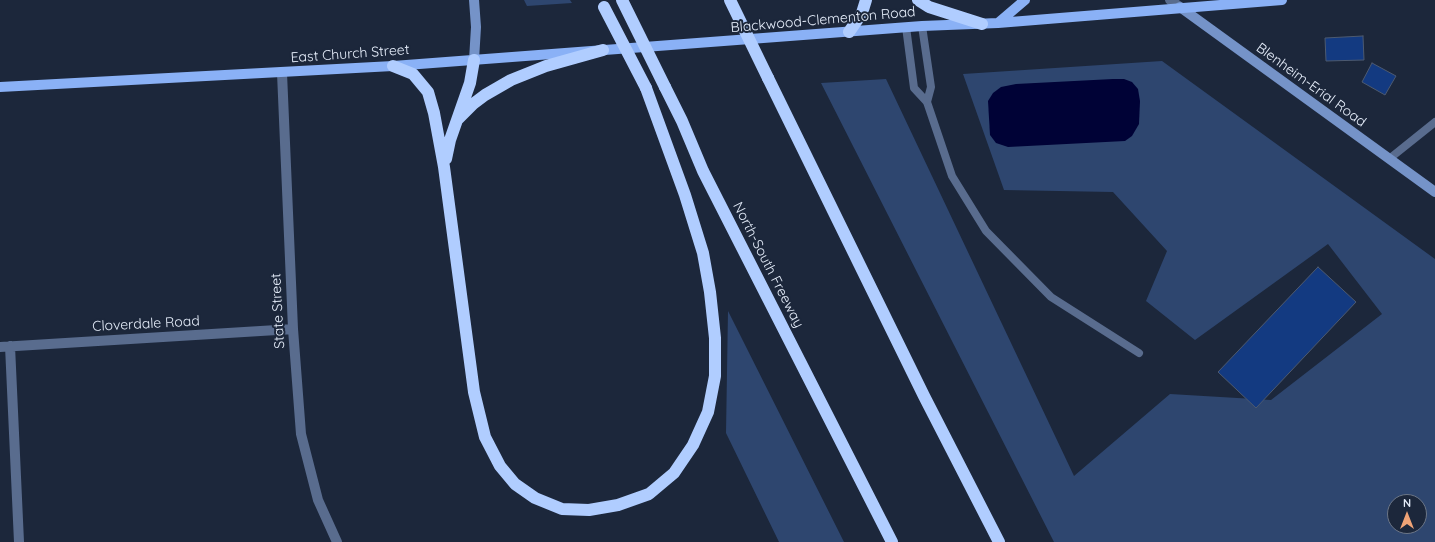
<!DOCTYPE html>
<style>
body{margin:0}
#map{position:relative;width:1435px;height:542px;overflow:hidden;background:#1c273b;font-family:Quicksand,sans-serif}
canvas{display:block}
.north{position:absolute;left:1387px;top:494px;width:40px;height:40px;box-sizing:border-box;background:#1c273b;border:1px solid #6c7687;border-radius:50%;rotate:0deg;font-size:11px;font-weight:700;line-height:16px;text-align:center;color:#e5edfa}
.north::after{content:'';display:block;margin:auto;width:14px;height:18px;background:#efa376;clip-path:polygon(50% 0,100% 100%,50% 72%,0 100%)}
</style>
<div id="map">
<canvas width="1435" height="542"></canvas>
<div class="north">N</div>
</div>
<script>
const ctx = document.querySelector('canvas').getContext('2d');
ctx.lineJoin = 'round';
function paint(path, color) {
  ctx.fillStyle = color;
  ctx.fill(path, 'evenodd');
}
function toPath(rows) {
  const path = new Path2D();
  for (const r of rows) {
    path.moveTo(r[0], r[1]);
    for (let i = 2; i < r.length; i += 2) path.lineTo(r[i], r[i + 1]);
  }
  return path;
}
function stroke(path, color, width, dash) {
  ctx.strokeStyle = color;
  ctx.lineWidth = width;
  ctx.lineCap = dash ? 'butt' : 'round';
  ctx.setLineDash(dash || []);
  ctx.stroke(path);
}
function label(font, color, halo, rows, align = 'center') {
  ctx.font = font + ' Quicksand,sans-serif';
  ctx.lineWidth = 4;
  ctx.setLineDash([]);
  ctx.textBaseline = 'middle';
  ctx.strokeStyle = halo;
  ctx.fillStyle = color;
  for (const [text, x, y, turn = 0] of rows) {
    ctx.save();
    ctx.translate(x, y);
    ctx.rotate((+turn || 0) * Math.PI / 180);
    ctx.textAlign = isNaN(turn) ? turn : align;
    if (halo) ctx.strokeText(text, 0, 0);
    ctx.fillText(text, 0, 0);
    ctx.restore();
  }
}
const green = toPath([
 [524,0,570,0,572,3,527,6],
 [1162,61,1435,259,1435,542,1054,542,821,83,886,79,1074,476,1170,394,1271,400,1382,314,1328,244,1195,340,1146,301,1167,251,1113,192,1004,190,963,74],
 [1395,502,1419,502,1419,526,1395,526],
 [728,311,844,542,779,542,726,433]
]);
const water = toPath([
 [1113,79,1124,79,1132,82,1138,89,1140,101,1139,124,1132,136,1125,141,1008,147,996,143,990,135,988,101,993,93,1001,87,1016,84]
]);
const building = toPath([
 [1363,36,1364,60,1326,61,1325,38,1363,36],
 [1372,63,1396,76,1385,95,1362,82,1372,63],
 [1318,267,1356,302,1256,408,1218,372,1318,267]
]);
const lane = toPath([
 [922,26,931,87,927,102],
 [906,27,914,88,927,102,952,176,986,231,1051,297,1139,353],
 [1389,159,1435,122]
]);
const street = toPath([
 [1170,0,1180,7],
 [282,73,293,329,301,434,318,500,337,542],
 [10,346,19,542],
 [0,347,293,329]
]);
const secondary = toPath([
 [474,0,476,27,474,60],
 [1180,7,1435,192]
]);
const primary = toPath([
 [998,23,1025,0],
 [0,87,393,66,922,26,998,23,1282,0]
]);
const highway = toPath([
 [918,0,929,7,982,24],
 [849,32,862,13,866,0],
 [393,66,413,74,428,92,434,113,444,167,474,392,485,437,500,466,515,484,535,498,562,509,589,510,618,505,649,494,674,473,693,445,708,412,715,376,715,338,710,292,703,253,685,195,646,88],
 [768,78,924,396,999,542],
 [665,87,682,121,703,171,892,542],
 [458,119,473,104,485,95,511,80,546,66,603,50],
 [446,159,450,140,470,83,474,60]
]);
const highwayBridge = toPath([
 [622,0,665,87],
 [730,0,768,78],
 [604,7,646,88]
]);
const streetNames = [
 ["Blackwood-Clementon Road",823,20,-5],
 ["East Church Street",350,54,-4],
 ["Blenheim-Erial Road",1311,85,36],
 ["North-South Freeway",768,265,63],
 ["State Street",278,311,-93],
 ["Cloverdale Road",146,324,-3]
];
paint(green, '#2e466f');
paint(water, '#000236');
paint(building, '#133a81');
stroke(building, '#4d5a70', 1);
stroke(lane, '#596c8e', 8);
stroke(street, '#596c8e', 10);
stroke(secondary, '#7593c8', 10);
stroke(primary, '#8ab1f6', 10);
stroke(highway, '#b0cdff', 12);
stroke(highwayBridge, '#b0cdff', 12);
label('14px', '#e5edfa', '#1c273b', streetNames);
</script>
